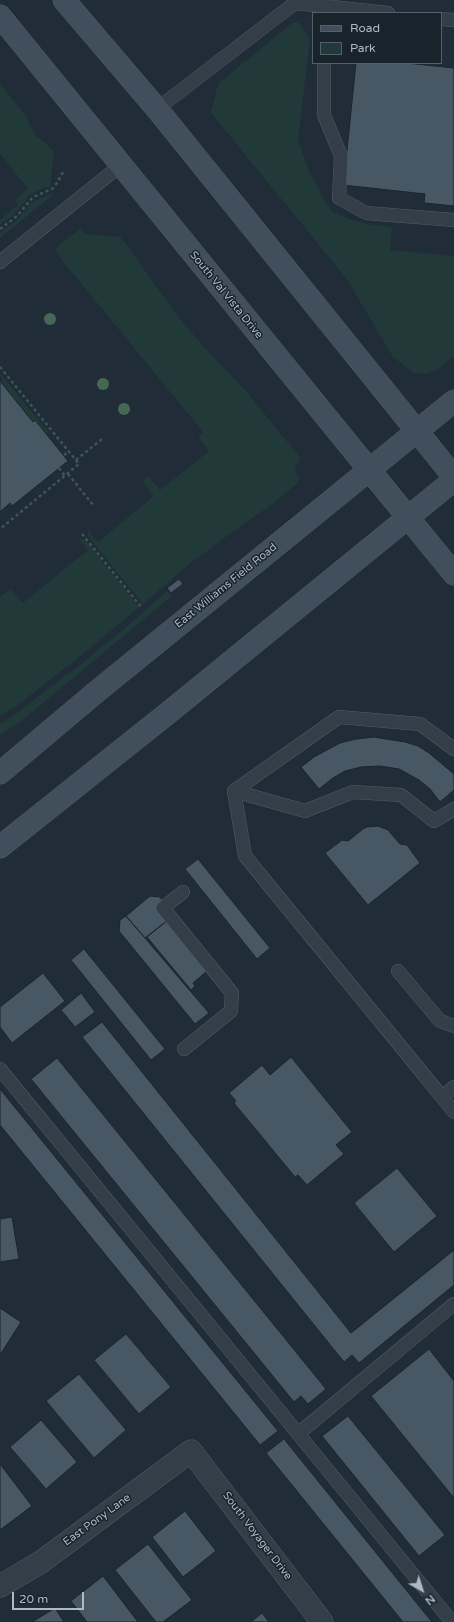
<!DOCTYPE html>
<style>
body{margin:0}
#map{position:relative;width:454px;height:1622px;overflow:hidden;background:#202d38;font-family:"Varela Round",sans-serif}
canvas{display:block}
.legend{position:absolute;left:312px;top:12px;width:130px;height:52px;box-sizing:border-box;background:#19232c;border:1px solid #545f69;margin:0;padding:5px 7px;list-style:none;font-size:12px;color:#adb9c5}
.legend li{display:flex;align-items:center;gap:8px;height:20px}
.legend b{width:20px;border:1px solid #545f69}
.north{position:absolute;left:402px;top:1570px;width:40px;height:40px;-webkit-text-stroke:3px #19232c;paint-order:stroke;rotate:141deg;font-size:11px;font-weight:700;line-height:16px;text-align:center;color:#adb9c5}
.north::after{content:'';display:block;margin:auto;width:14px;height:18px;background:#adb9c5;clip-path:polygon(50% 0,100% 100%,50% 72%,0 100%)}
.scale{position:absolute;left:12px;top:1592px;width:72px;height:18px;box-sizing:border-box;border:2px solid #adb9c5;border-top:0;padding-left:5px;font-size:12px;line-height:14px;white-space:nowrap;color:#adb9c5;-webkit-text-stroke:3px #19232c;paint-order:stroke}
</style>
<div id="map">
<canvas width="454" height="1622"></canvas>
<ul class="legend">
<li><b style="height:5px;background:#414e5b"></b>Road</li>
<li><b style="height:11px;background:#213939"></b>Park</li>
</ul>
<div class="north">N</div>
<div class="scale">20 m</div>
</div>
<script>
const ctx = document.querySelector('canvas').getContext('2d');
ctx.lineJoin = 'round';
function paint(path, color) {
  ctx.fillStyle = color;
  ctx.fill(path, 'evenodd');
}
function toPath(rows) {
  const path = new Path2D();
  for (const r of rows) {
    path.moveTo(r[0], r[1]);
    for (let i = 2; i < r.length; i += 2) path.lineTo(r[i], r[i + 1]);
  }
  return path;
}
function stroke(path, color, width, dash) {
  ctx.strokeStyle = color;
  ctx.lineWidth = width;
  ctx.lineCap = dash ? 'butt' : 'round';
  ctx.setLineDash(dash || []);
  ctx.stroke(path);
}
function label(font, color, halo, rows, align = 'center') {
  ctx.font = font + ' "Varela Round",sans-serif';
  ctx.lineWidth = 3;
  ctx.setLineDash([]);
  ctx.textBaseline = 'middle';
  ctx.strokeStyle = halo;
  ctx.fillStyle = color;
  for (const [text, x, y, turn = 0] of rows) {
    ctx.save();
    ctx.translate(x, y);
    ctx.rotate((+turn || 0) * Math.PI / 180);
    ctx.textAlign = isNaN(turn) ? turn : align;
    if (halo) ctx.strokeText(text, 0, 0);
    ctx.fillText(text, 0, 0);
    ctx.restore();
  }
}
const green = toPath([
 [298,22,310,40,298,140,311,176,331,211,349,219,371,225,392,227,390,250,454,256,454,356,438,369,427,374,414,373,393,357,346,278,211,113,218,84,292,23],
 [0,83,26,117,36,136,47,144,54,152,50,187,43,188,29,196,13,216,0,224,0,220,18,205,15,201,16,199,28,189,0,153],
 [53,193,54,194,0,238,0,232,16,221,32,202],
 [81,228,85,234,120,237,128,247,180,319,204,347,245,390,299,456,300,459,295,468,295,474,299,476,299,481,297,484,271,505,242,525,192,562,143,604,88,536,88,530,98,542,154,496,143,482,145,478,147,477,150,478,160,490,209,451,199,438,199,436,203,432,57,254,56,251,57,247],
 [0,373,49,433,47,434,36,421,33,422,0,381,1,380],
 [79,539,84,539,139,607,83,654,19,704,0,716,0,597,11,589,23,603,88,550],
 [167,591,172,596,20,722,0,735,0,724,22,709,77,667,129,625]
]);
const building = toPath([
 [356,63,406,63,454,68,454,206,424,203,425,194,343,185,344,179,333,178,335,159,346,160,356,63],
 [0,378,1,380,0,381,33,422,35,420,68,461,12,506,10,503,0,512,0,378],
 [179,579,183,584,171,593,167,588,179,579],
 [374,737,405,742,418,746,429,753,454,774,454,790,440,802,430,789,419,780,399,769,380,766,361,767,345,771,333,778,319,789,301,767,314,757,340,743,356,739,374,737],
 [378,826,388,830,400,844,407,845,420,863,368,905,325,853,342,840,348,841,363,829,367,827,378,826],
 [198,859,270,948,257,959,185,869,198,859],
 [150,896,160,897,184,927,168,920,145,938,126,916,150,896],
 [126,916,145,938,209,1013,195,1024,119,931,120,920,126,916],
 [168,920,207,971,193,983,195,986,191,990,147,937,168,920],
 [84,949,165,1049,151,1060,71,960,84,949],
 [43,973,65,1001,12,1043,0,1027,0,1007,43,973],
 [81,993,95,1012,75,1027,61,1010,81,993],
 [102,1022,351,1333,454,1250,454,1285,359,1363,352,1355,344,1362,82,1037,102,1022],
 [291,1057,352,1132,336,1145,344,1154,307,1185,298,1175,295,1177,234,1103,236,1101,229,1093,262,1065,270,1075,291,1057],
 [57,1058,326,1389,308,1404,301,1396,294,1402,31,1079,57,1058],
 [0,1089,278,1431,260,1445,0,1125,0,1089],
 [397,1168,437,1216,394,1252,354,1203,397,1168],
 [12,1217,19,1259,0,1262,0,1219,12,1217],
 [0,1308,21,1322,0,1355,0,1308],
 [126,1334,171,1387,139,1414,94,1360,126,1334],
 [429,1349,454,1381,454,1498,371,1396,429,1349],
 [79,1374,126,1430,94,1458,46,1401,79,1374],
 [348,1416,445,1535,419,1556,322,1436,348,1416],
 [41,1420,77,1462,46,1489,10,1447,41,1420],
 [284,1439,432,1622,403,1622,266,1453,284,1439],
 [0,1464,32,1506,0,1530,0,1464],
 [185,1511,216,1551,183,1577,152,1537,185,1511],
 [148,1544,192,1600,163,1622,156,1622,115,1570,148,1544],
 [103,1576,138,1622,87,1622,71,1601,103,1576],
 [55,1608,64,1622,32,1622,55,1608],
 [262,1613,269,1622,251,1622,262,1613]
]);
const path = toPath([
 [0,229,17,216,33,197,52,189,57,183,63,172],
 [0,367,79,464,0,529],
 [64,455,69,451],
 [76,460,102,439],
 [59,468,65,476],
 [68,474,94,506],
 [82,534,142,608]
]);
const lane = toPath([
 [441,19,454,20],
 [324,63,324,115,341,156,339,198,366,213,454,220],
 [157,109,295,3,388,13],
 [0,262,121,165],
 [234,791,245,856,442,1097],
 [234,791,339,717,420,724,454,749],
 [234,791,305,811,353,792,401,795,434,821,454,809],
 [183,892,163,908,232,993,231,1011,184,1049],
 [398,971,440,1021,454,1026],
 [0,1069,452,1622],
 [454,1087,442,1097,454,1112],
 [298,1434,454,1304]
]);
const street = toPath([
 [0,1586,41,1562,191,1451,322,1622]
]);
const secondary = toPath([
 [64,0,157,109,454,477],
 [0,16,454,574],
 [0,773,95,693,454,401],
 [0,847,173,709,454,480]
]);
const trees = [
 [50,319],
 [103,384],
 [124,409]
];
const streetNames = [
 ["South Val Vista Drive",226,295,51],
 ["East Williams Field Road",226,586,-39],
 ["East Pony Lane",97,1520,-36],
 ["South Voyager Drive",257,1536,53]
];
paint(green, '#213939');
paint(building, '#475764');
stroke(building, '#1b252e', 1);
stroke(lane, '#515c66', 14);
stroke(street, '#515c66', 23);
stroke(secondary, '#515c66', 23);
stroke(path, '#3f5555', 2.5, [3, 3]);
stroke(lane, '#333e48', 13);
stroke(street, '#333e48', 22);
stroke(secondary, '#414e5b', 22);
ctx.fillStyle = '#456754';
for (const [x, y] of trees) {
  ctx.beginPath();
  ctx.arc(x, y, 6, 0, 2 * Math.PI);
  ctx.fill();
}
label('11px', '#adb9c5', '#19232c', streetNames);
</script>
